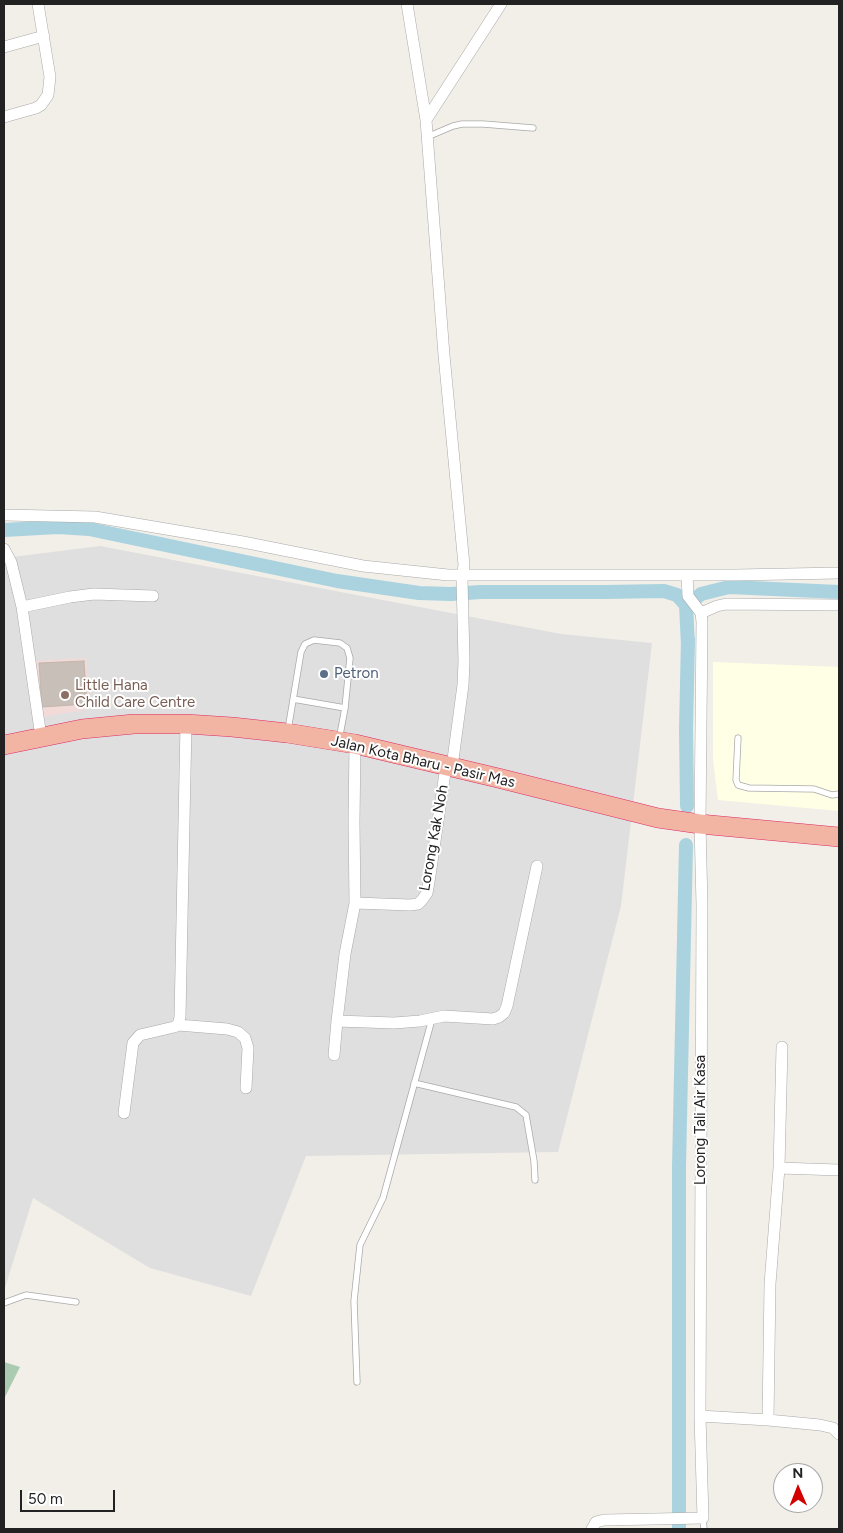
<!DOCTYPE html>
<style>
body{margin:0}
#map{position:relative;width:843px;height:1533px;overflow:hidden;background:#f2efe9;font-family:Figtree,sans-serif}
canvas{display:block}
.frame{position:absolute;inset:0;border:5px solid #222;pointer-events:none}
.north{position:absolute;left:773px;top:1463px;width:50px;height:50px;box-sizing:border-box;background:#fff;border:1px solid #a7a7a7;border-radius:50%;rotate:359deg;font-size:14px;font-weight:700;line-height:20px;text-align:center;color:#222}
.north::after{content:'';display:block;margin:auto;width:18px;height:22px;background:#d40000;clip-path:polygon(50% 0,100% 100%,50% 72%,0 100%)}
.scale{position:absolute;left:20px;top:1490px;width:95px;height:22px;box-sizing:border-box;border:2px solid #222;border-top:0;padding-left:6px;font-size:15px;line-height:18px;white-space:nowrap;color:#222;-webkit-text-stroke:4px #fff;paint-order:stroke}
</style>
<div id="map">
<canvas width="843" height="1533"></canvas>
<div class="frame"></div>
<div class="north">N</div>
<div class="scale">50 m</div>
</div>
<script>
const ctx = document.querySelector('canvas').getContext('2d');
ctx.lineJoin = 'round';
function paint(path, color) {
  ctx.fillStyle = color;
  ctx.fill(path, 'evenodd');
}
function toPath(rows) {
  const path = new Path2D();
  for (const r of rows) {
    path.moveTo(r[0], r[1]);
    for (let i = 2; i < r.length; i += 2) path.lineTo(r[i], r[i + 1]);
  }
  return path;
}
function stroke(path, color, width, dash) {
  ctx.strokeStyle = color;
  ctx.lineWidth = width;
  ctx.lineCap = dash ? 'butt' : 'round';
  ctx.setLineDash(dash || []);
  ctx.stroke(path);
}
function label(font, color, halo, rows, align = 'center') {
  ctx.font = font + ' Figtree,sans-serif';
  ctx.lineWidth = 4;
  ctx.setLineDash([]);
  ctx.textBaseline = 'middle';
  ctx.strokeStyle = halo;
  ctx.fillStyle = color;
  for (const [text, x, y, turn = 0] of rows) {
    ctx.save();
    ctx.translate(x, y);
    ctx.rotate((+turn || 0) * Math.PI / 180);
    ctx.textAlign = isNaN(turn) ? turn : align;
    if (halo) ctx.strokeText(text, 0, 0);
    ctx.fillText(text, 0, 0);
    ctx.restore();
  }
}
const residential = toPath([
 [100,546,561,634,652,643,621,906,558,1152,306,1156,251,1296,150,1268,33,1198,4,1291,4,558]
]);
const commercial = toPath([
 [86,658,90,709,42,717,35,661]
]);
const education = toPath([
 [713,662,839,667,839,811,718,800,713,759]
]);
const cemetery = toPath([
 [4,1362,20,1367,4,1399]
]);
const canal = toPath([
 [4,530,58,527,89,529,337,581,419,593,451,594,481,592,605,592,664,591,677,595,686,605,688,646],
 [694,600,701,594,729,587,839,592],
 [687,806,686,729,688,638],
 [679,1529,679,1166,686,845]
]);
const building = toPath([
 [84,661,87,704,42,707,39,663,84,661]
]);
const service = toPath([
 [427,137,453,126,462,124,483,124,533,128],
 [293,699,345,708],
 [288,730,301,652,305,644,314,640,340,643,347,648,350,658,345,708,339,740],
 [738,738,736,780,738,785,749,788,814,789,832,795,839,794],
 [414,1083,516,1107,526,1115,534,1161,535,1180],
 [4,1303,26,1295,76,1302],
 [357,1382,354,1301,360,1245,383,1198,432,1019],
 [703,1518,704,1529]
]);
const minor = toPath([
 [407,4,426,120,444,355,464,565,462,579,464,661,463,685,452,767],
 [4,47,44,36],
 [4,117,36,108,41,105,48,95,50,77,38,4],
 [426,120,501,4],
 [4,515,95,517,243,542,363,566,448,575,736,575,839,573],
 [4,549,11,562,22,607,41,737],
 [22,607,70,597,94,594,153,596],
 [701,613,717,606,726,604,839,605],
 [355,903,410,905,418,904,422,900,427,893,429,882,446,766],
 [337,1021,394,1023,420,1021,444,1016,493,1019,499,1017,504,1013,507,1006,537,866],
 [178,1025,227,1029,238,1032,245,1038,248,1048,246,1088],
 [334,1055,337,1021,345,954,355,903,354,822,355,744],
 [124,1113,133,1043,140,1035,174,1027,178,1025,180,1017,186,724],
 [779,1168,839,1170],
 [700,1416,768,1420,820,1425,833,1428,839,1434],
 [768,1420,770,1284,779,1168,782,1047],
 [592,1529,596,1522,604,1520,703,1518,700,1416,702,905,700,824,702,622,701,613,688,596,687,575]
]);
const trunk = toPath([
 [4,745,82,729,134,724,186,724,232,727,287,733,355,744,498,778,658,818,700,824,839,837]
]);
const markers = [
 [324,674,5,"#5c6f8a"],
 [65,695,5,"#8d6e63"]
];
const serviceNames = [
 ["Petron",334,674]
];
const educationNames = [
 ["Little Hana",75,686],
 ["Child Care Centre",75,703]
];
const streetNames = [
 ["Jalan Kota Bharu - Pasir Mas",423,762,13],
 ["Lorong Kak Noh",434,838,-80],
 ["Lorong Tali Air Kasa",701,1120,-90]
];
paint(residential, '#e0dfdf');
paint(commercial, '#f2dad9');
paint(education, '#ffffe5');
paint(cemetery, '#aacbaf');
stroke(canal, '#aad3df', 14);
paint(building, '#c7bfb8');
stroke(building, '#c4b6ab', 1);
stroke(service, '#a9a9a9', 7);
stroke(minor, '#a9a9a9', 12);
stroke(trunk, '#dc2a67', 20);
stroke(service, '#fff', 5.5);
stroke(minor, '#fff', 11);
stroke(trunk, '#f2b4a3', 19);
for (const [x, y, r, color] of markers) {
  const dot = new Path2D();
  dot.arc(x, y, r, 0, 2 * Math.PI);
  ctx.fillStyle = color;
  ctx.fill(dot);
  stroke(dot, '#fff', 2);
}
label('15px', '#4e5e75', '#fff', serviceNames, 'left');
label('15px', '#785e54', '#fff', educationNames, 'left');
label('15px', '#222', '#fff', streetNames);
</script>
